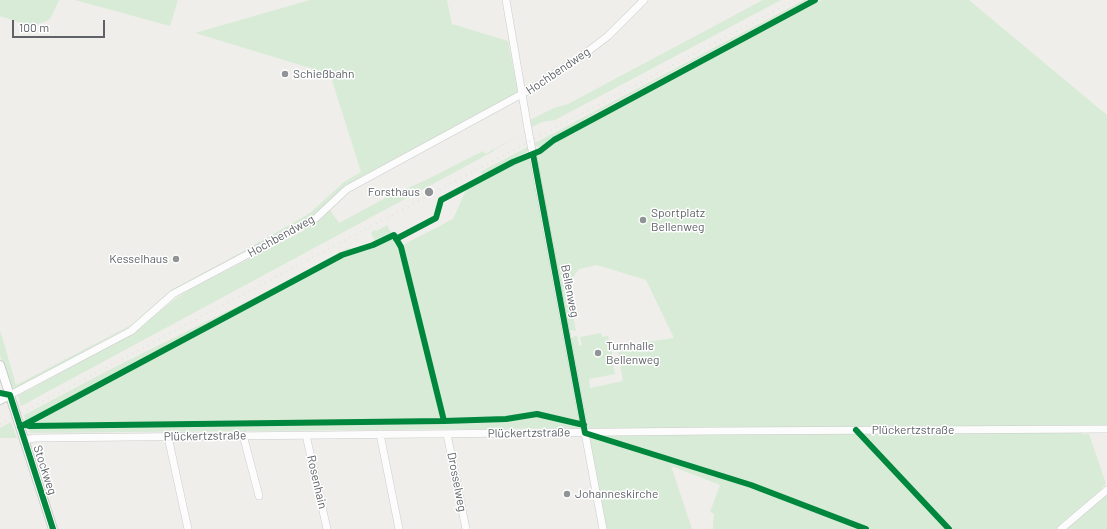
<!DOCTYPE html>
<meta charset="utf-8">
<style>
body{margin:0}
#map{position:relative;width:1107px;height:529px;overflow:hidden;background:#efeeea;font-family:Barlow,sans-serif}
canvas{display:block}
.scale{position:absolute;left:12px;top:20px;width:93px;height:18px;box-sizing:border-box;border:2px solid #5f6368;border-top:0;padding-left:5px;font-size:12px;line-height:14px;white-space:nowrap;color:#5f6368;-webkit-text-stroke:3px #fff;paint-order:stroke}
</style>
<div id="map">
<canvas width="1107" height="529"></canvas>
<div class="scale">100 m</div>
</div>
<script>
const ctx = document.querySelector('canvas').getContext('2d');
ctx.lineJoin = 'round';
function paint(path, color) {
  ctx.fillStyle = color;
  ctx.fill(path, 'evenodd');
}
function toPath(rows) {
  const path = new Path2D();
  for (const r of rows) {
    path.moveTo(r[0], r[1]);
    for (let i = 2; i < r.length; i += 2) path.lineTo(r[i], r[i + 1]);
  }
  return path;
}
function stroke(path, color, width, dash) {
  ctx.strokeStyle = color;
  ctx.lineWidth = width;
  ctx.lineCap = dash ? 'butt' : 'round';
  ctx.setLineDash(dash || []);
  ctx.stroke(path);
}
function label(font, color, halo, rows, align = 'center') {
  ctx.font = font + ' Barlow,sans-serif';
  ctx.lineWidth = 3;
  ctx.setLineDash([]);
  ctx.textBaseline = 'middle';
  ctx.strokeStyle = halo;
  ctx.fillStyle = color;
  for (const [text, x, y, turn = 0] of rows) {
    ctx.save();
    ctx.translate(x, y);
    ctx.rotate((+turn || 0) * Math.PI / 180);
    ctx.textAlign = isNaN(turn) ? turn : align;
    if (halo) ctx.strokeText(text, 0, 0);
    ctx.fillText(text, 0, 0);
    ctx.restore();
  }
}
const green = toPath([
 [0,0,59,0,54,11,49,20,35,25,27,25,0,16],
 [75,0,178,0,170,26],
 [310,0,447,0,452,24,508,41,518,93,346,185,312,217,172,292,131,326,14,389,10,385,0,355,0,330,16,385,131,325,171,290,242,252,310,213,344,182,361,172,330,74,195,33],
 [763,0,781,0,555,120,542,122,532,127,530,120,554,108,568,104],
 [804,0,808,0,590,116,539,147,535,145,535,143],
 [822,0,969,0,1107,115,1107,426,595,429,588,428,571,338,577,335,579,346,582,345,580,337,601,333,602,337,608,336,613,357,612,358,615,374,589,379,590,388,623,381,617,346,674,338,646,280,597,265,579,269,567,285,576,331,570,330,536,156,561,139],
 [522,134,494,150,494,151,21,406,18,396,132,333,171,302,192,288,303,231,330,210,339,223,391,195,424,181,483,151,485,154],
 [528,147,528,151,484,175,480,172],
 [531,159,581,428,30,433,24,420,25,419,24,415,109,370,260,295,346,249,366,246,375,241,371,233,374,230,376,231,387,225,399,247,453,219,466,190,523,160],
 [11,422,17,438,0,438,0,428],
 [1081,432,1082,434,1089,434,1106,484,1102,487,1103,490,1057,529,713,529,713,522,714,514,710,512,720,485,671,466,692,529,605,529,589,442,590,438,594,435],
 [1107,494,1107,529,1065,529]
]);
const minor = toPath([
 [506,0,528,129,603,529],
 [10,395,131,331,173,294,316,218,347,189,533,88,583,55,608,36,644,0],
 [380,434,399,529],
 [447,434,466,529],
 [243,435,259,496],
 [306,435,327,529],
 [168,437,188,529],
 [24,440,35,438,715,431,1107,429],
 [1061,529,1107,490]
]);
const tertiary = toPath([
 [0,365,53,529],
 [0,400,10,395]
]);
const rail = toPath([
 [0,424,795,0]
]);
const cycleway = toPath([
 [533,154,585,433,751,485,866,529],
 [396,239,436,218,441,200,513,162,540,151,554,140,815,0],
 [0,393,10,395,53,529],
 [26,425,29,426,444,421,506,419,537,414,584,425],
 [20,427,342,255,373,245,394,235,401,247,444,421],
 [856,430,949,529]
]);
const markers = [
 [285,74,4,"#919496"],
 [429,192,5,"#919496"],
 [643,220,4,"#919496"],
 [176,259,4,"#919496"],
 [598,353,4,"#919496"],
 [567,494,4,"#919496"]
];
const streetNames = [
 ["Hochbendweg",558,71,-34],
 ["Hochbendweg",281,236,-29],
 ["Bellenweg",570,291,79],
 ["Plückertzstraße",913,430],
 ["Plückertzstraße",529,433,-1],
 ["Plückertzstraße",205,436,-1],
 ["Stockweg",45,470,72],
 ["Rosenhain",317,482,77],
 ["Drosselweg",457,482,79]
];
const poiNames = [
 ["Schießbahn",293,74],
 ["Forsthaus",420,192,"right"],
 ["Sportplatz",651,213],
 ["Bellenweg",651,227],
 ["Kesselhaus",168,259,"right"],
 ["Turnhalle",606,346],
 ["Bellenweg",606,360],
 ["Johanneskirche",575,494]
];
paint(green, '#d8ebd6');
stroke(minor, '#cbcccc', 8);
stroke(tertiary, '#cbcccc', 10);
stroke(minor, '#fdfcfc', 7);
stroke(tertiary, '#fdfcfc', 8);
stroke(rail, '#e4e4e4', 2, [1, 5]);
stroke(cycleway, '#00873e', 6);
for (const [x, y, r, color] of markers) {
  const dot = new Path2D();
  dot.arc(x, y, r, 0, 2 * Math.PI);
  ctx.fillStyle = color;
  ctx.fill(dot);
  stroke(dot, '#fff', 1.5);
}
label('12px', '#5f6368', '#fff', streetNames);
label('12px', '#5f6368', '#fff', poiNames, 'left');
</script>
